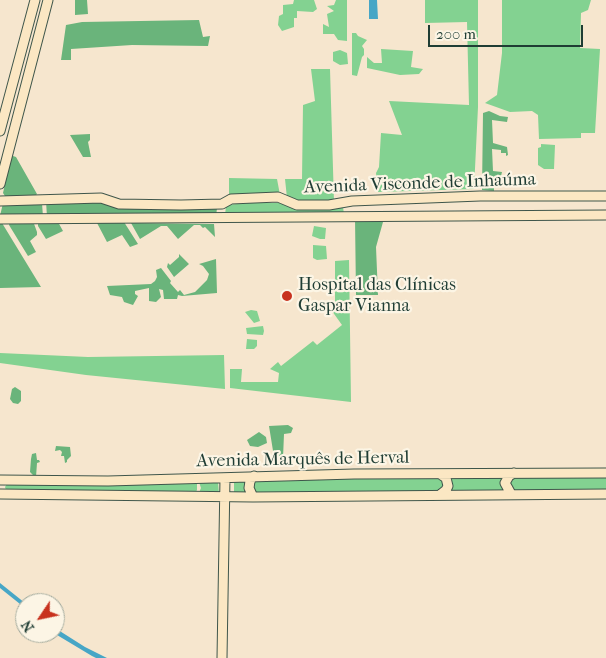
<!DOCTYPE html>
<meta charset="utf-8">
<style>
body{margin:0}
#map{position:relative;width:606px;height:658px;overflow:hidden;background:#f6e6ce;font-family:"IM FELL French Canon",serif}
canvas{display:block}
.north{position:absolute;left:15px;top:593px;width:50px;height:50px;box-sizing:border-box;background:#fcf5e5;border:1px solid #a4ab9e;border-radius:50%;rotate:236deg;font-size:14px;font-weight:700;line-height:20px;text-align:center;color:#1f3d34}
.north::after{content:'';display:block;margin:auto;width:18px;height:22px;background:#c8321e;clip-path:polygon(50% 0,100% 100%,50% 72%,0 100%)}
.scale{position:absolute;left:428px;top:25px;width:155px;height:22px;box-sizing:border-box;border:2px solid #1f3d34;border-top:0;padding-left:6px;font-size:15px;line-height:18px;white-space:nowrap;color:#1f3d34;-webkit-text-stroke:4px #fcf5e5;paint-order:stroke}
</style>
<div id="map">
<canvas width="606" height="658"></canvas>
<div class="north">N</div>
<div class="scale">200 m</div>
</div>
<script>
const ctx = document.querySelector('canvas').getContext('2d');
ctx.lineJoin = 'round';
function paint(path, color) {
  ctx.fillStyle = color;
  ctx.fill(path, 'evenodd');
}
function toPath(rows) {
  const path = new Path2D();
  for (const r of rows) {
    path.moveTo(r[0], r[1]);
    for (let i = 2; i < r.length; i += 2) path.lineTo(r[i], r[i + 1]);
  }
  return path;
}
function stroke(path, color, width, dash) {
  ctx.strokeStyle = color;
  ctx.lineWidth = width;
  ctx.lineCap = dash ? 'butt' : 'round';
  ctx.setLineDash(dash || []);
  ctx.stroke(path);
}
function label(font, color, halo, rows, align = 'center') {
  ctx.font = font + ' "IM FELL French Canon",serif';
  ctx.lineWidth = 4.5;
  ctx.setLineDash([]);
  ctx.textBaseline = 'middle';
  ctx.strokeStyle = halo;
  ctx.fillStyle = color;
  for (const [text, x, y, turn = 0] of rows) {
    ctx.save();
    ctx.translate(x, y);
    ctx.rotate((+turn || 0) * Math.PI / 180);
    ctx.textAlign = isNaN(turn) ? turn : align;
    if (halo) ctx.strokeText(text, 0, 0);
    ctx.fillText(text, 0, 0);
    ctx.restore();
  }
}
const green = toPath([
 [294,0,314,0,317,9,313,12,297,11,297,18,294,18,294,27,282,31,278,25,279,16,283,14,283,5,293,4],
 [336,0,347,0,347,41,338,40,334,34,323,34,323,24,329,27,327,14,334,11,327,6,334,5],
 [425,0,478,0,478,107,474,189,378,192,376,173,379,167,381,133,402,135,389,101,469,105,467,22,425,23],
 [502,0,591,0,588,10,581,13,580,48,600,49,595,133,581,133,581,138,539,139,538,115,532,111,510,112,485,103,497,95,502,53],
 [352,33,356,33,358,36,367,40,362,46,364,49,364,55,362,57,357,76,352,75],
 [381,49,413,51,411,67,423,69,419,74,400,75,367,68,367,57,374,63,382,63],
 [340,50,347,53,348,64,340,65,333,61,333,52],
 [311,69,330,69,334,202,298,203,287,198,285,179,302,179,303,105,315,101],
 [541,144,555,145,554,169,544,169,538,165,538,148,541,147],
 [229,178,277,179,280,195,229,197],
 [248,203,279,203,343,207,344,214,225,216,226,205],
 [314,226,326,228,325,239,320,239,312,236],
 [313,245,326,246,327,259,317,260,313,258],
 [349,260,351,402,230,388,230,369,242,369,241,382,278,382,279,373,270,369,278,362,281,366,313,341,317,345,342,325,332,311,335,308,335,261],
 [251,310,257,311,260,321,254,323,245,312],
 [263,326,264,331,263,335,247,334,246,328],
 [247,339,257,340,257,346,254,349,246,349],
 [0,353,88,357,224,355,225,389,86,375,0,363],
 [441,476,444,479,443,491,254,493,252,481],
 [448,477,507,477,508,493,447,492],
 [511,478,606,478,606,491,514,492,508,483],
 [250,479,251,495,234,494,234,480],
 [197,482,197,490,194,495,6,490,5,487,7,484],
 [199,482,218,482,219,494,198,495,201,488]
]);
const forest = toPath([
 [75,0,87,0,88,14,75,15],
 [199,20,203,37,210,36,208,46,132,45,71,49,71,60,61,60,66,25,82,22],
 [489,111,500,116,508,117,507,122,492,120,493,143,507,147,508,155,506,156,506,153,501,153,501,150,492,149,493,171,502,172,501,176,494,177,494,191,482,190,483,113],
 [90,134,90,140,88,142,91,157,83,157,70,135],
 [13,156,16,157,37,194,35,196,5,196,3,193,11,158],
 [46,201,103,202,124,209,217,208,216,217,47,217],
 [3,203,42,203,43,217,0,216],
 [355,218,383,222,376,247,378,295,356,295],
 [10,221,33,221,37,232,37,235,30,241,36,252,28,256,9,225],
 [38,222,58,222,63,231,46,239,38,226],
 [124,222,138,244,130,247,122,235,107,242,97,223],
 [0,223,2,223,41,287,0,288],
 [131,223,214,224,215,237,205,227,203,228,200,225,194,225,178,239,167,226,161,226,140,239],
 [179,254,189,264,174,277,167,267,168,263,170,265,179,257],
 [216,259,217,293,182,296,178,295,177,299,164,299,163,290,159,289,161,297,156,302,149,301,149,288,135,291,135,294,138,296,133,305,124,302,122,297,110,295,107,286,151,284,155,281,157,277,156,270,161,268,171,281,170,283,178,292,180,290,184,295,195,292,207,280,209,274,203,266,199,264],
 [15,387,21,391,21,401,18,404,13,403,10,399,12,389],
 [288,425,293,428,291,433,284,434,283,458,274,457,269,426],
 [259,432,266,437,267,443,258,447,250,446,247,440],
 [56,446,70,447,71,456,67,460,67,462,65,463,64,456,61,456,62,452,60,450,55,451],
 [36,453,37,460,39,460,40,462,37,463,36,477,32,478,33,475,30,472,31,459,32,454]
]);
const water = toPath([
 [369,0,377,0,378,19,369,19],
 [0,583,25,603,25,608,0,588],
 [55,628,85,647,107,658,96,658,92,656,57,635,55,633]
]);
const secondary = toPath([
 [0,131,35,0],
 [0,184,48,0],
 [0,201,101,198,119,204,181,205,222,204,231,199,278,197,297,205,329,205,352,201,480,196,606,196],
 [0,219,606,215],
 [440,474,446,478,448,486,446,490,441,494],
 [0,480,108,481,354,474,606,473],
 [0,494,253,497,606,494],
 [511,494,505,483,509,476,514,473],
 [253,497,249,488,250,481,254,476],
 [222,658,225,478]
]);
const markers = [
 [287,296,6,"#c8321e"]
];
const streetNames = [
 ["Avenida Visconde de Inhaúma",420,184,-2],
 ["Avenida Marquês de Herval",303,460,-1]
];
const poiNames = [
 ["Hospital das Clínicas",298,286],
 ["Gaspar Vianna",298,307]
];
paint(green, '#83d291');
paint(forest, '#6ab47b');
paint(water, '#47a6c6');
stroke(secondary, '#3f564b', 11);
stroke(secondary, '#fbe7c3', 9);
for (const [x, y, r, color] of markers) {
  const dot = new Path2D();
  dot.arc(x, y, r, 0, 2 * Math.PI);
  ctx.fillStyle = color;
  ctx.fill(dot);
  stroke(dot, '#fcf5e5', 2);
}
label('18px', '#1f3d34', '#fcf5e5', streetNames);
label('18px', '#1f3d34', '#fcf5e5', poiNames, 'left');
</script>
